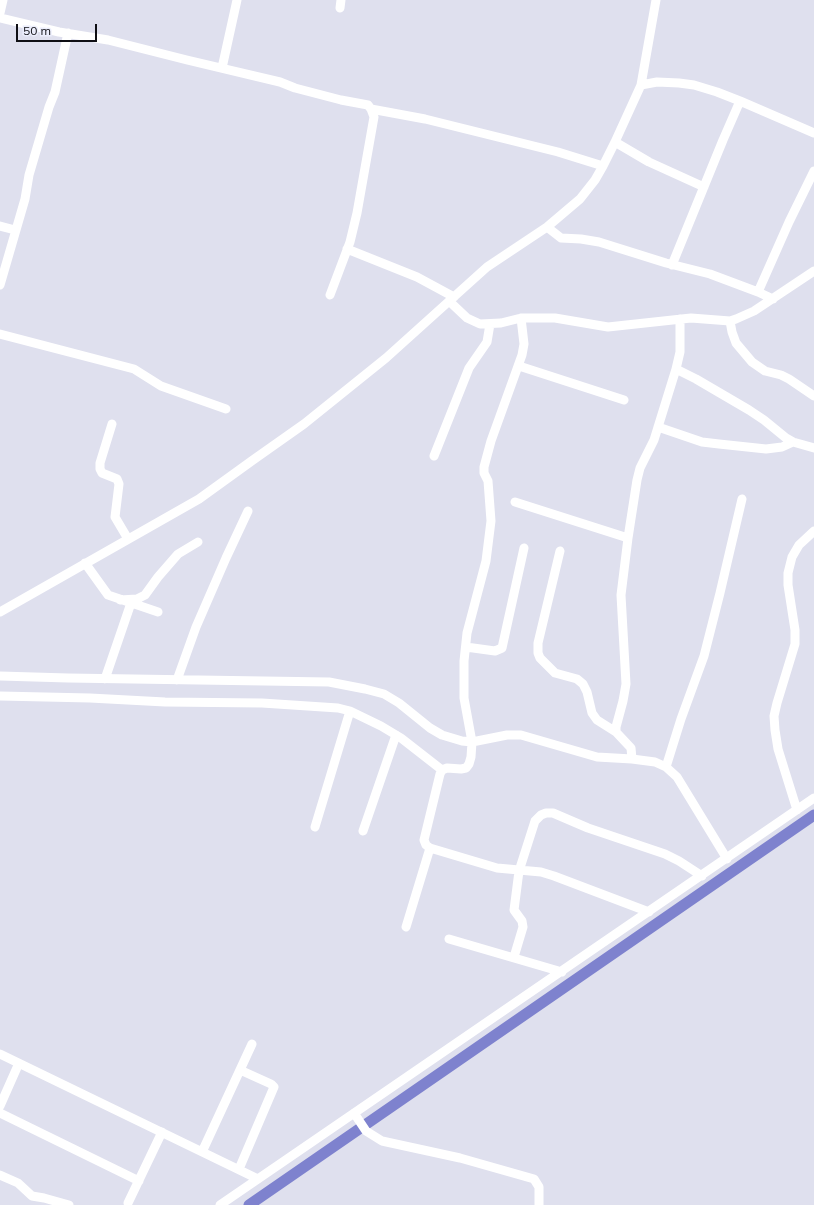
<!DOCTYPE html>
<style>
body{margin:0}
#map{position:relative;width:814px;height:1205px;overflow:hidden;background:#dfe0ee;font-family:Mulish,sans-serif}
canvas{display:block}
.scale{position:absolute;left:16px;top:24px;width:81px;height:18px;box-sizing:border-box;border:2px solid #0f0f14;border-top:0;padding-left:5px;font-size:12px;line-height:14px;white-space:nowrap;color:#0f0f14;-webkit-text-stroke:3px #eceefc;paint-order:stroke}
</style>
<div id="map">
<canvas width="814" height="1205"></canvas>
<div class="scale">50 m</div>
</div>
<script>
const ctx = document.querySelector('canvas').getContext('2d');
ctx.lineJoin = 'round';
function toPath(rows) {
  const path = new Path2D();
  for (const r of rows) {
    path.moveTo(r[0], r[1]);
    for (let i = 2; i < r.length; i += 2) path.lineTo(r[i], r[i + 1]);
  }
  return path;
}
function stroke(path, color, width, dash) {
  ctx.strokeStyle = color;
  ctx.lineWidth = width;
  ctx.lineCap = dash ? 'butt' : 'round';
  ctx.setLineDash(dash || []);
  ctx.stroke(path);
}
const canal = toPath([
 [249,1205,814,815]
]);
const minor = toPath([
 [340,8,341,0],
 [0,13,3,0],
 [0,18,59,32,108,40,187,60,280,82,295,88,341,100,368,105,371,109,374,117,357,213,350,242,330,295],
 [222,68,237,0],
 [641,85,657,82,679,83,694,85,717,92,740,101,814,133],
 [371,109,425,119,558,152,603,166],
 [615,142,649,162,704,187],
 [0,226,15,230],
 [547,227,561,238,581,239,599,242,666,263,710,274,758,292,773,299],
 [347,249,417,277,454,297],
 [672,265,723,140,740,101],
 [0,285,25,199,29,175,49,107,55,92,68,33],
 [758,292,789,222,814,171],
 [449,301,467,318,480,324,501,323,521,318,555,318,608,327,691,318,730,321,736,319,754,311,814,271],
 [521,318,524,344,522,355,491,441,484,467,484,473,488,481,491,521,486,561,467,633,464,661,464,698,472,742,471,757,469,764,466,768,461,769,447,768,442,770,440,774,424,840,426,845,430,848,497,868,541,872,554,876,649,912],
 [730,321,732,332,736,343,752,362,765,371,781,375,789,379,814,396],
 [0,334,134,369,161,386,226,409],
 [519,366,624,400],
 [676,369,696,379,749,410,764,420,786,438,793,442,814,448],
 [112,424,100,463,100,469,102,473,117,479,119,484,115,517,128,539],
 [658,427,702,442,719,444,766,449,782,447,793,442],
 [434,456,469,368,487,342,490,324],
 [515,502,628,538],
 [560,551,538,643,538,653,540,658,555,673,577,679,583,684,587,692,592,713,597,720,616,732],
 [85,563,108,595,158,612],
 [120,600,137,599,145,595,158,577,178,554,198,542],
 [0,612,199,499,253,460,304,424,386,358,487,267,547,227,580,199,595,180,603,166,615,142,641,85,656,0],
 [466,647,495,651,502,648,524,548],
 [0,676,68,678,329,682,365,689,384,694,399,703,430,728,442,735,462,741,472,742,507,735,521,735,597,757,632,759,655,762,666,767,677,777,727,859],
 [105,679,131,603],
 [177,680,196,627,226,558,248,511],
 [0,696,90,698,165,702,262,703,338,708,350,711,381,726,401,738,442,770],
 [632,759,631,748,616,732,616,727,623,701,626,684,621,595,628,538,637,480,640,468,654,440,676,369,680,352,680,319],
 [666,767,681,719,704,656,720,593,742,499],
 [797,810,778,749,775,730,774,716,777,703,795,644,795,630,788,585,788,573,792,557,799,545,814,531],
 [315,827,350,711],
 [363,831,396,735],
 [406,927,430,848],
 [449,939,562,972],
 [514,957,523,927,522,921,514,910,519,871,535,821,541,815,546,813,553,813,588,828,665,854,679,861,702,876],
 [0,1054,258,1179],
 [0,1106,19,1063],
 [0,1113,139,1181],
 [354,1113,366,1131,382,1141,460,1158,534,1179,539,1187,539,1205],
 [202,1152,252,1044],
 [239,1169,274,1087,271,1084,240,1070],
 [0,1175,18,1183,32,1196,44,1198,69,1205],
 [128,1203,162,1132],
 [220,1205,814,798]
]);
stroke(canal, '#7e82ce', 11);
stroke(minor, '#fff', 9);
</script>
